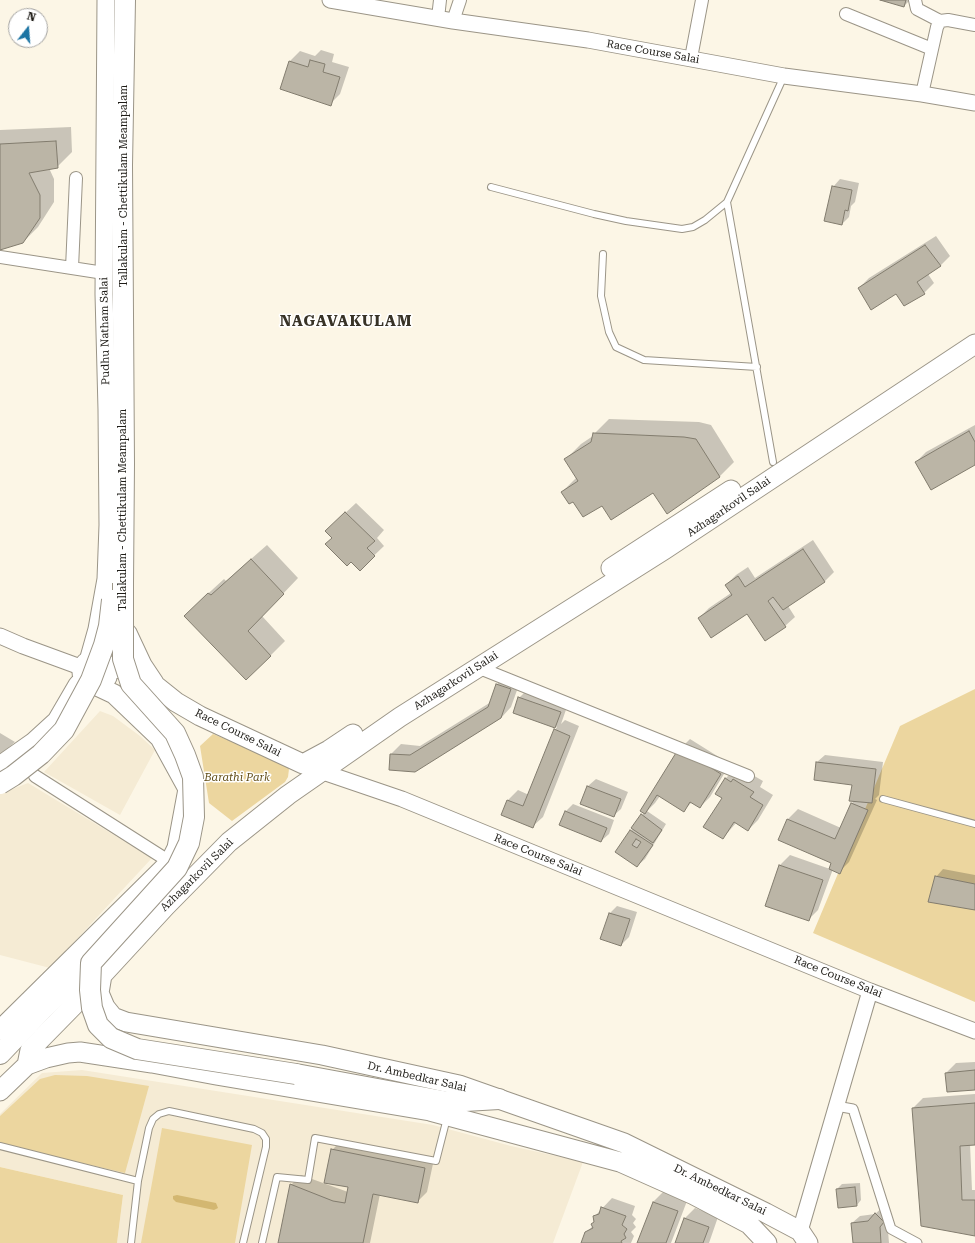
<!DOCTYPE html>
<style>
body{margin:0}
#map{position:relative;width:975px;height:1243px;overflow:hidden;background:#fcf6e6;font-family:"Roboto Serif",serif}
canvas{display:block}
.north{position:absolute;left:8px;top:8px;width:40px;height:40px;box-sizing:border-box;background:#fff;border:1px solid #a5a4a2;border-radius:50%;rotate:17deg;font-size:11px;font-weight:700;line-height:16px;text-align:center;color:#1e1c17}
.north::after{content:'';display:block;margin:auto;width:14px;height:18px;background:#1c74a3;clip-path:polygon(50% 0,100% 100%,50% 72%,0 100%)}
</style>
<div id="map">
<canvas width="975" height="1243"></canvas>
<div class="north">N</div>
</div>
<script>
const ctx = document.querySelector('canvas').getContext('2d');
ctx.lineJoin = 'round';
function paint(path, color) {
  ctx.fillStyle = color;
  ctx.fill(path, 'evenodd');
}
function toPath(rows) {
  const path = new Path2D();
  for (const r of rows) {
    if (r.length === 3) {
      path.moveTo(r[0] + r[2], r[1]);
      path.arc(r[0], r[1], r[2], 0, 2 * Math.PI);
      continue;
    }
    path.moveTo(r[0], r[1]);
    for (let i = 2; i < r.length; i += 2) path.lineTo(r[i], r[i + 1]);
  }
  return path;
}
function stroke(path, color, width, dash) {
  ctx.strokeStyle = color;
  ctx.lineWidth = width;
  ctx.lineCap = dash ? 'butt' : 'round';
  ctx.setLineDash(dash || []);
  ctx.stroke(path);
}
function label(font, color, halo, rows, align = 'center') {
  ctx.font = font + ' "Roboto Serif",serif';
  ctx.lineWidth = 3;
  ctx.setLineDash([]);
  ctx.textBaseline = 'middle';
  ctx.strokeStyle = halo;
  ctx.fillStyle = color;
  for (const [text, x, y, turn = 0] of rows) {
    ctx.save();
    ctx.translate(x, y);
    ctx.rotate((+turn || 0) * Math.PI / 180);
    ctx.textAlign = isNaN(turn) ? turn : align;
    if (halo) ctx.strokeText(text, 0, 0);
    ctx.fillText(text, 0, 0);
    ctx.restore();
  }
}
const built = toPath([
 [100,711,113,716,140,736,155,750,120,815,44,772],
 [28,783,152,858,50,968,0,955,0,794],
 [82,1070,433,1125,511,1146,583,1162,553,1243,117,1243,123,1195,0,1167,0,1114,42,1073]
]);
const green = toPath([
 [975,689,975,1002,813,933,900,726],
 [213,734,280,761,289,769,288,777,285,782,232,821,209,803,200,746],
 [55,1075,87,1076,149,1086,125,1173,0,1144,0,1116,40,1079],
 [162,1128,252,1145,235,1243,141,1243],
 [0,1167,123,1195,117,1243,0,1243]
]);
const water = toPath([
 [177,1195,216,1203,218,1208,214,1210,176,1202,173,1199,173,1196]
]);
const shadow = toPath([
 [884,0,910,0,904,6],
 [321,50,334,54,332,62,349,67,340,94,330,104,290,61,300,51,315,56],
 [71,127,72,152,57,167,49,168,54,179,54,202,38,227,23,242,0,249,0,130],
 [840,179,859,183,855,202,851,206,849,217,842,224,833,187],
 [936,236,950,256,940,266,928,274,934,283,924,293,896,293,859,288,869,278],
 [609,419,699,422,711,425,734,462,719,477,602,505,573,501,562,492,577,477,566,459,581,444,593,436,594,434],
 [975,425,975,464,916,462,926,452],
 [356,503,384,530,377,538,384,546,360,569,326,531],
 [813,540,834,572,824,582,788,606,795,617,785,626,747,613,699,618,709,608,731,593,726,585,736,575,748,567,755,578],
 [267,545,298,578,262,616,285,641,270,656,200,601,224,579,226,581],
 [507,675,521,679,511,707,501,718,415,771,391,754,401,744,420,746,491,702,497,684],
 [527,690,568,704,561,724,565,720,579,726,543,817,533,826,502,814,508,800,518,790,529,795,555,730,557,727,514,713,519,698],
 [0,733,15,742,0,755],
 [690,739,730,764,710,797,700,807,692,802,684,810,660,796,655,803,647,811,666,824,645,859,637,866,616,852,644,812,680,749],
 [825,755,883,762,879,795,875,799,877,800,849,862,839,872,833,869,818,910,808,920,766,905,780,865,790,855,830,869,833,862,779,839,788,819,798,809,841,828,852,803,855,800,853,784,817,762],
 [736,768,744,770,763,781,760,787,773,795,758,820,748,830,736,823,723,838,723,797,716,793,726,778],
 [596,779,628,792,621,809,613,816,581,803,588,786],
 [573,804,614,820,609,834,601,841,566,811],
 [943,869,975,875,975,909,936,877],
 [617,906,637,912,629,937,621,945,602,938,610,913],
 [975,1062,975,1089,946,1073,956,1063],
 [975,1094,975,1144,970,1144,972,1190,975,1190,975,1235,913,1108,923,1098],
 [342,1140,434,1159,427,1192,417,1202,380,1194,370,1243,292,1243,291,1185,301,1175,348,1192,349,1187,332,1150],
 [860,1183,861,1200,857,1205,837,1189,842,1184],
 [663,1192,687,1201,671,1243,638,1243,653,1202],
 [612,1198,635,1206,632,1215,636,1219,633,1223,636,1227,631,1232,634,1236,631,1243,582,1243,586,1232,593,1226,595,1222,594,1217],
 [883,1207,887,1219,889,1243,854,1243,852,1223,860,1216,875,1214],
 [695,1208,718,1217,709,1243,676,1243,685,1218]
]);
const building = toPath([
 [880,0,906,0,904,7,880,0],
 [310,60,325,64,323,72,340,77,331,106,280,89,289,61,308,67,310,60],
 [56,141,58,168,29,173,40,195,40,218,23,243,0,250,0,144,56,141],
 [832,186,852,190,848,211,845,210,842,225,824,221,832,186],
 [925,245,941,266,917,282,925,294,904,306,896,294,871,310,858,288,925,245],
 [969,431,975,442,975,465,931,490,915,462,969,431],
 [593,433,684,437,696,439,720,477,667,514,653,493,611,520,602,506,583,517,573,502,569,504,561,492,578,481,564,459,591,442,593,433],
 [345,512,375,541,367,548,375,556,360,571,351,562,347,566,325,544,332,538,325,531,345,512],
 [803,549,825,582,783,610,773,597,768,601,786,627,765,641,747,614,711,638,698,618,732,595,725,585,738,576,745,587,803,549],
 [251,559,284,594,248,631,271,656,246,680,184,616,208,593,211,595,251,559],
 [496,684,511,689,501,718,415,772,389,770,390,754,410,755,488,707,496,684],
 [518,697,561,712,555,728,513,713,518,697],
 [554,729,570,736,533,828,501,815,507,800,523,806,554,729],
 [679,748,721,774,700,808,690,802,684,812,657,795,645,814,640,811,679,748],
 [816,762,876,769,872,803,849,801,852,785,814,780,816,762],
 [725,778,731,782,733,779,754,792,750,797,763,805,748,831,734,822,723,839,703,827,722,798,715,794,725,778],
 [587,786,621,799,614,817,580,804,587,786],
 [851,803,868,810,840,874,829,869,831,863,778,840,787,819,835,839,851,803],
 [565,811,607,828,601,842,559,825,565,811],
 [641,814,662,830,653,843,631,828,641,814],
 [630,830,653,845,637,867,615,852,630,830],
 [636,839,641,842,637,848,632,845,636,839],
 [779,865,823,880,809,921,765,906,779,865],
 [935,876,975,884,975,910,928,902,935,876],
 [609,913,630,919,621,946,600,939,609,913],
 [975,1070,975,1090,947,1092,945,1073,975,1070],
 [975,1103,975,1145,960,1146,962,1200,975,1200,975,1236,921,1226,912,1108,975,1103],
 [331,1149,425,1168,418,1203,373,1194,363,1243,278,1243,290,1184,333,1201,345,1203,348,1187,324,1183,331,1149],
 [855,1187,857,1206,838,1208,836,1189,855,1187],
 [653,1202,678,1211,666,1243,637,1243,653,1202],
 [601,1207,626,1216,622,1225,627,1229,624,1234,626,1238,621,1241,622,1243,581,1243,585,1232,593,1228,591,1224,594,1222,593,1216,599,1214,601,1207],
 [875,1213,884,1222,880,1227,881,1243,853,1243,851,1223,868,1221,875,1213],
 [684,1218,709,1227,703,1243,675,1243,684,1218]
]);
const service = toPath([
 [491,187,594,214,626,221,682,229,693,227,705,220,727,202,784,76],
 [727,202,773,462],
 [603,254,601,296,609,332,616,347,644,360,757,367],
 [883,799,975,824],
 [0,1146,138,1181,131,1243],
 [138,1181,149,1128,153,1119,159,1114,169,1111,254,1129,262,1133,266,1139,266,1147,243,1243],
 [262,1243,277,1177,308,1180,315,1138,436,1161,447,1118]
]);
const pedestrian = toPath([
 [836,1106,853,1109,891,1229,917,1243]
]);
const minor = toPath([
 [915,0,917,9,940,21],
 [846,14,932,49],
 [438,18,440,0],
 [453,21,460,0],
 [691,58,702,0],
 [922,94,937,27,940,21,948,20,975,25],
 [0,257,104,273],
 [72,268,76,178],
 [477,667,748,776],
 [35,776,170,862]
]);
const tertiary = toPath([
 [330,0,453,21,588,40,784,76,922,94,975,103],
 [0,636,23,646,83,668],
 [314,769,402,799,870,991,975,1031],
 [800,1231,870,991]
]);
const secondary = toPath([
 [88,661,97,629,106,579,108,525,107,410,104,294,106,0]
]);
const primary = toPath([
 [611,568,731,490],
 [127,633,142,665,154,683],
 [95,672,13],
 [108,669,123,668,139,675,156,686,176,702,200,716,303,764],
 [303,764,329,750,353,734],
 [0,766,34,742,57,721,78,685],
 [102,975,99,993,105,1007,113,1017,126,1022,322,1055,459,1085,624,1143,766,1213,800,1231,808,1243],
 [0,1030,170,862,177,848,188,789,160,738,114,694,97,686],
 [27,1065,46,1058,68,1053,80,1052,152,1063,216,1075,430,1111,620,1162,694,1195,749,1224,767,1243],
 [0,1091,27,1065,30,1050,83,996,166,906,229,842,288,795,400,717,664,550,975,344]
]);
const trunk = toPath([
 [123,583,124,464,122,165,125,0],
 [0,1054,42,1010,91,963],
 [296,1074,448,1102,499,1099]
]);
const trunkBridge = toPath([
 [123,583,123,659,131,684,175,733,185,755,193,777,194,817,189,843,177,868,91,963,90,990,92,1008,98,1025,111,1038,137,1049,296,1074],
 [0,784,13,776,41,754,64,730,91,680,104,645,109,626,112,600]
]);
const streetNames = [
 ["Race Course Salai",653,52,10],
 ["Tallakulam - Chettikulam Meampalam",124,186,-90],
 ["Pudhu Natham Salai",105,331,-91],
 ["Azhagarkovil Salai",729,507,-34],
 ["Tallakulam - Chettikulam Meampalam",123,510,-90],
 ["Azhagarkovil Salai",456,681,-33],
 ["Race Course Salai",238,733,26],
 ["Race Course Salai",538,855,22],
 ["Azhagarkovil Salai",197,875,-45],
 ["Race Course Salai",838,977,22],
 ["Dr. Ambedkar Salai",417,1077,13],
 ["Dr. Ambedkar Salai",720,1190,26]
];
const parkNames = [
 ["Barathi Park",237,778]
];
const districtNames = [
 ["NAGAVAKULAM",346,322]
];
paint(built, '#f5ebd4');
paint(green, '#ecd69f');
paint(water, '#d3b771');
paint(shadow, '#0003');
paint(building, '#bbb5a6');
stroke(building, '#827c6e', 1);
stroke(service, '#9b9587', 8);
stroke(pedestrian, '#9b9587', 11);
stroke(minor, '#9b9587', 14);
stroke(tertiary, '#9b9587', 17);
stroke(secondary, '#9b9587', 19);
stroke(primary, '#9b9587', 21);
stroke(trunk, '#9b9587', 22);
stroke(service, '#fff', 6);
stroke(pedestrian, '#fff', 9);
stroke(minor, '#fff', 12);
stroke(tertiary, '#fff', 15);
stroke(secondary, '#fff', 17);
stroke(primary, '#fff', 19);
stroke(trunk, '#fff', 20);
stroke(trunkBridge, '#9b9587', 22, []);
stroke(trunkBridge, '#fff', 20);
label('11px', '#1e1c17', '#fff', streetNames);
label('italic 11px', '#634f1a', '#fff', parkNames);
ctx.letterSpacing = '1px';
label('bold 15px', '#383327', '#fff', districtNames);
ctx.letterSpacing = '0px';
</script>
